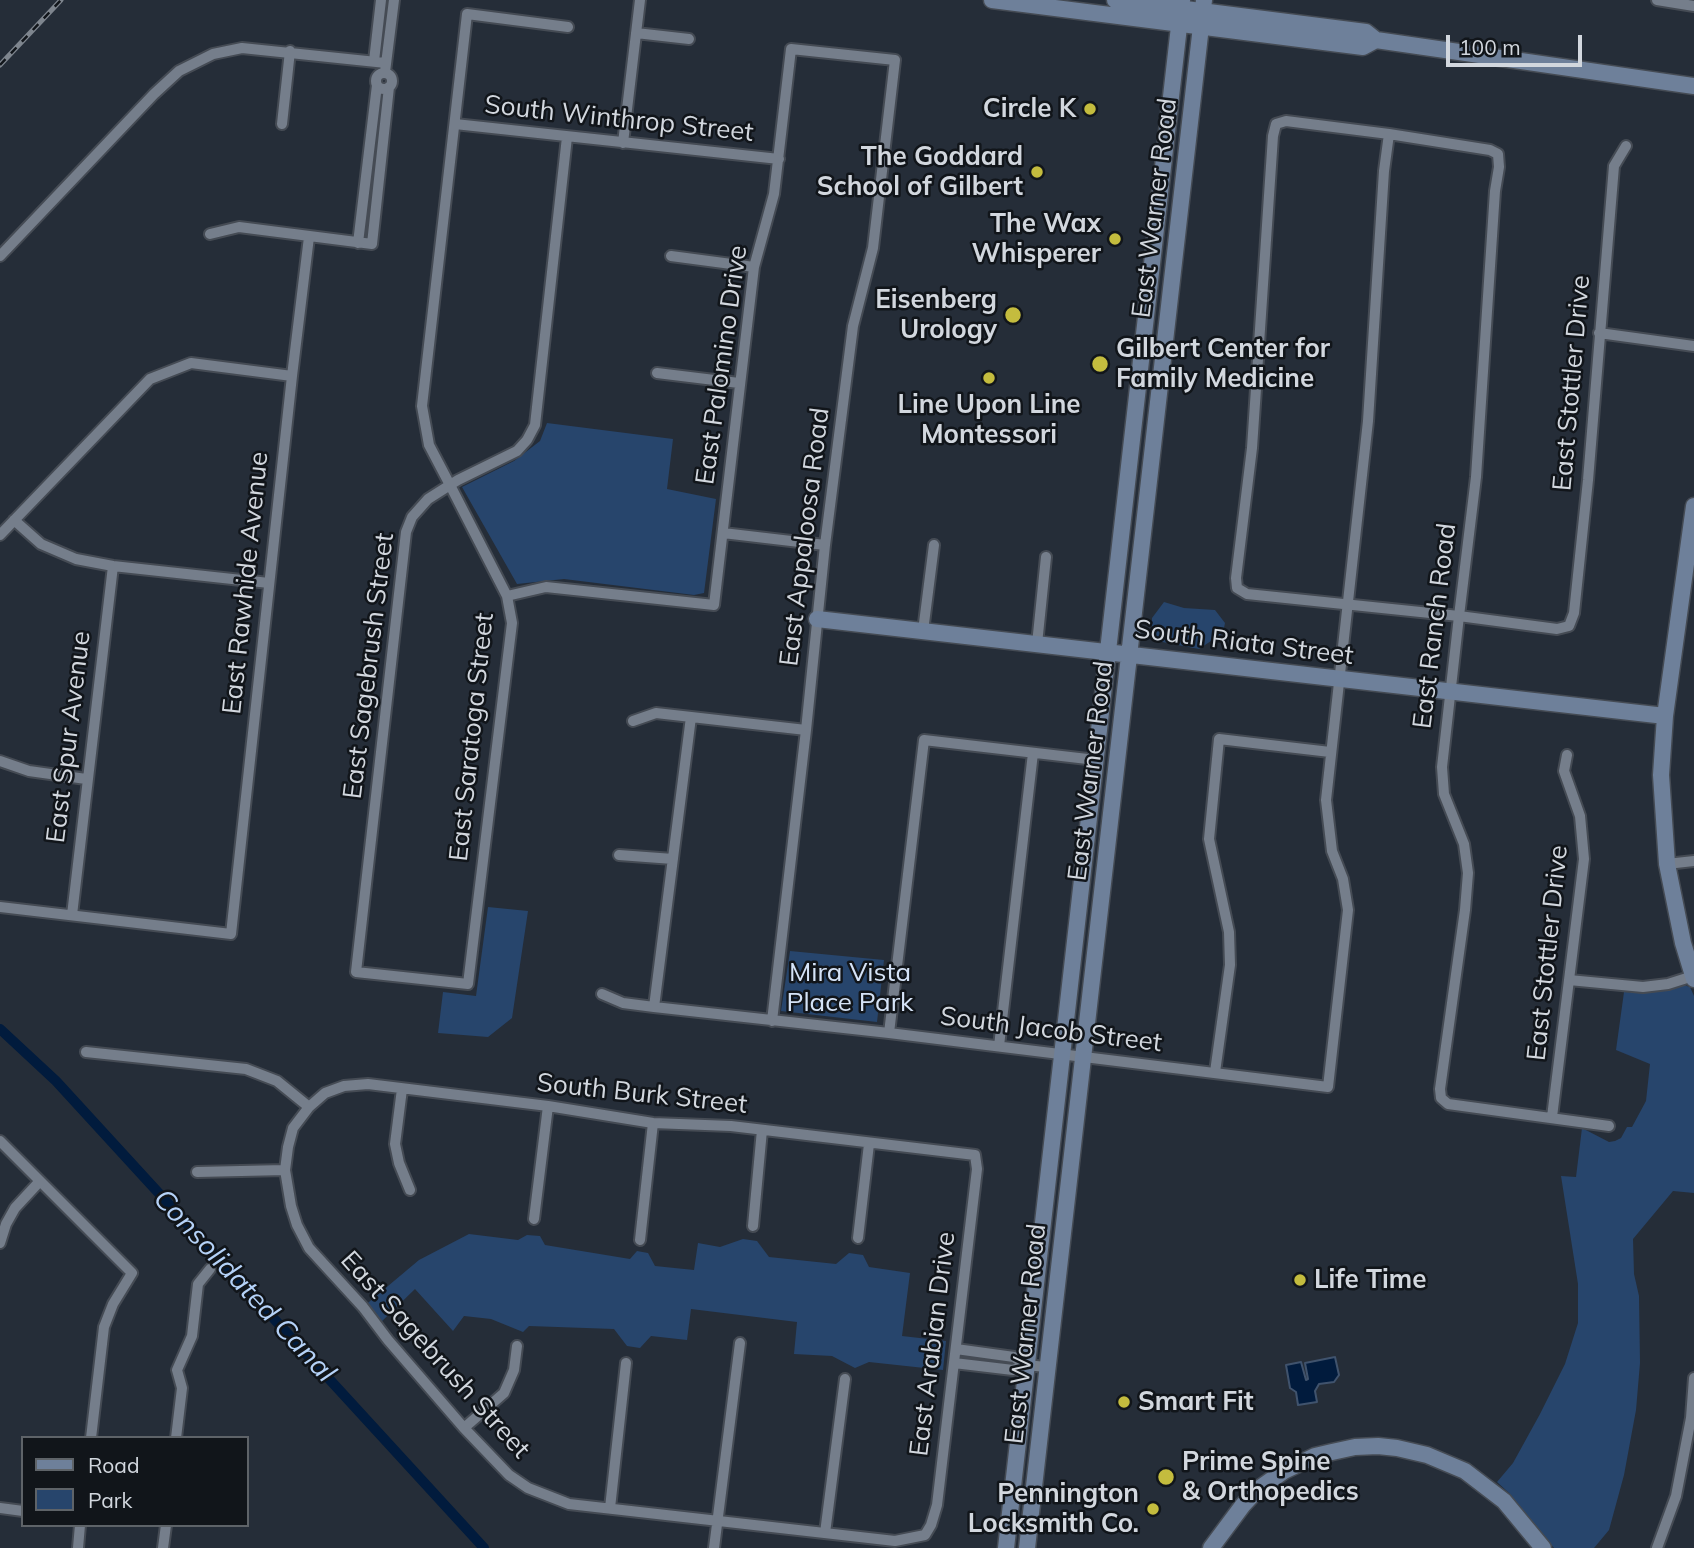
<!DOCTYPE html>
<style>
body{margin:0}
#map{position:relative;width:1694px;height:1548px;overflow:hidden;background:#252d38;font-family:Mulish,sans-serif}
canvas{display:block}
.legend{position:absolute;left:21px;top:1436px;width:228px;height:91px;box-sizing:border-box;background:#11151a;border:2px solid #5e6368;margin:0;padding:9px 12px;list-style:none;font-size:21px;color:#d2d7de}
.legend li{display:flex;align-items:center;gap:14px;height:35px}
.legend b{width:35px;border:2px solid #5e6368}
.scale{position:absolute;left:1446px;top:35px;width:136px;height:32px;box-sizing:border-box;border:4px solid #d2d7de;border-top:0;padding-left:9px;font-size:21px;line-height:24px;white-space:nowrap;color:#d2d7de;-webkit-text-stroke:5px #11151a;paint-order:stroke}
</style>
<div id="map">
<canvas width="1694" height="1548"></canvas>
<ul class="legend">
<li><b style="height:9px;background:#6e809a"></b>Road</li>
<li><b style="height:19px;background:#27456c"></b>Park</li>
</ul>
<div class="scale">100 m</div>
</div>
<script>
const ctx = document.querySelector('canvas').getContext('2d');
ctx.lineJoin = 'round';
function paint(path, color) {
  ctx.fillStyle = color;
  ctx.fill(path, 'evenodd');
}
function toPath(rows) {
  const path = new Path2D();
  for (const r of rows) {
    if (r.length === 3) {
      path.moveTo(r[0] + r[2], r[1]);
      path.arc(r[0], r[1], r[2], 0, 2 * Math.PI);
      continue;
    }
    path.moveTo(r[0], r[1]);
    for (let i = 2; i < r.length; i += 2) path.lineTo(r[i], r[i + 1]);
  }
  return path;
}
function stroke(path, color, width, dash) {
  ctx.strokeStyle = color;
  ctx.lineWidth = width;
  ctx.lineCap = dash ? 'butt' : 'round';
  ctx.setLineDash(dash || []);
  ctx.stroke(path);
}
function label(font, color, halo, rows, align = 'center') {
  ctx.font = font + ' Mulish,sans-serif';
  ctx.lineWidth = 5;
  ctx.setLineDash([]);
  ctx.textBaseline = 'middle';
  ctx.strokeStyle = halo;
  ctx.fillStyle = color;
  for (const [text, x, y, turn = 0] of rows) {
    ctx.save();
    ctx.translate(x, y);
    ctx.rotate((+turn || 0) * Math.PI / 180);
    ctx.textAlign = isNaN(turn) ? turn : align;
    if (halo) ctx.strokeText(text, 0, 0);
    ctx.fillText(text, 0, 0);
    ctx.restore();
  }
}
const green = toPath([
 [547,423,673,439,667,489,716,499,704,593,694,595,564,579,517,584,462,487,514,461,540,441],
 [1164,602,1184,608,1215,610,1225,623,1223,633,1199,649,1152,640,1152,618],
 [488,907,528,911,512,1018,488,1037,438,1033,443,992,476,996],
 [790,951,884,960,877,1022,781,1011],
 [1684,985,1690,987,1694,996,1694,1193,1673,1191,1633,1239,1634,1274,1639,1296,1640,1363,1636,1410,1624,1475,1609,1530,1594,1548,1554,1548,1509,1493,1497,1482,1513,1463,1540,1414,1565,1364,1578,1323,1578,1284,1561,1176,1576,1177,1582,1128,1609,1142,1615,1141,1621,1138,1627,1127,1632,1127,1646,1101,1650,1064,1616,1050,1624,992,1642,993],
 [469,1234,518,1240,527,1235,540,1236,545,1245,630,1259,637,1251,648,1253,655,1266,694,1270,698,1243,720,1247,743,1239,757,1241,769,1257,836,1264,849,1253,863,1255,869,1267,910,1273,902,1336,946,1341,943,1370,869,1362,855,1368,832,1356,794,1354,797,1322,691,1309,687,1340,651,1336,640,1348,627,1346,614,1329,529,1326,523,1332,491,1319,464,1316,453,1331,415,1289,378,1325,363,1307,419,1260]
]);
const water = toPath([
 [1335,1357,1339,1375,1334,1382,1319,1384,1315,1391,1317,1402,1298,1405,1296,1392,1290,1388,1286,1365,1301,1362,1306,1380,1308,1379,1305,1363,1335,1357]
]);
const canal = toPath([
 [0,1029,56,1081,484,1548]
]);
const street = toPath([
 [1657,0,1694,6],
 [636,33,689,39],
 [374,61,381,0],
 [385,72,394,0],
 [384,81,8],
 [282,124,290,51],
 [455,124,779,159],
 [567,137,535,425,527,440,517,451,458,480,450,485,428,499,412,517,406,532,356,972,468,984,512,623,507,596,450,485,429,445,422,406,467,14,568,27],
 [623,143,640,0],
 [210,234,239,227,372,244,389,87],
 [358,243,377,85],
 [0,256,154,94,179,71,213,54,242,48,386,63],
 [671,256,754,267],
 [1599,333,1694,346],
 [657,373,739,383],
 [14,520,41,544,76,559,113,566,269,583],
 [723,533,825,545],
 [0,535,150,379,191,363,292,376],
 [507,596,546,587,714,605,754,267,774,194,791,49,895,60,873,248,853,326,825,545,806,730,772,1021],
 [923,631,934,545],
 [1037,644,1046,557],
 [633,721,656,713,806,730],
 [0,761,29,771,86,779],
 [619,855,673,859],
 [1667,864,1694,861],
 [0,907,231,934,292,376,309,237],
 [72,915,113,566],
 [1569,980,1643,987,1668,984,1693,976],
 [602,994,623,1003,654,1007,889,1033,1328,1087,1348,910,1343,879,1332,851,1326,800,1368,421,1384,171,1389,134],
 [654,1007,691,717],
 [889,1033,924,740,1096,760],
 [999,1046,1033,753],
 [86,1052,246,1069,277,1081,309,1107],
 [1215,1072,1230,965,1229,932,1209,839,1219,739,1330,752],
 [368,1084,548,1106,653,1123,731,1126,975,1155,977,1169,937,1505,931,1525,925,1535,895,1541,569,1504,528,1488,509,1475,464,1428,388,1340,363,1307,309,1248,297,1225,291,1206,285,1170,288,1147,293,1128,309,1107,325,1093,344,1086,368,1084],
 [402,1089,395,1144,399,1163,410,1190],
 [1552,1117,1584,859,1580,816,1564,771,1567,755],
 [1609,1126,1448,1104,1441,1098,1440,1089,1465,910,1468,873,1464,844,1444,794,1442,767,1459,616,1476,477,1495,191,1499,167,1498,154,1490,150,1389,134,1286,121,1276,124,1273,136,1252,448,1236,578,1237,588,1247,594,1459,616,1557,629,1569,626,1574,613,1588,480,1614,166,1626,146],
 [0,1141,132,1273,113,1304,104,1327,91,1438],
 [197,1172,285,1170],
 [534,1219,548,1106],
 [753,1226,762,1130],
 [858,1238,869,1144],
 [640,1240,653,1123],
 [0,1243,6,1224,15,1208,40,1181],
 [956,1349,1014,1357,1026,1365],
 [954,1363,1013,1370,1026,1365,1046,1367],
 [464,1428,504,1393,514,1370,517,1346],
 [176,1438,182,1388,177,1370,192,1336,198,1284,210,1269],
 [0,1508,23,1511],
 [610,1508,626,1363],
 [825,1533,845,1379],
 [78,1548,80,1525],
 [163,1548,166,1525],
 [714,1548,740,1343],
 [1657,1548,1676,1496,1691,1418,1694,1378]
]);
const secondary = toPath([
 [992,0,1363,47,1376,40],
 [1115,0,1366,32,1376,40,1694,86],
 [1694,506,1665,716,1661,775,1667,864,1683,943,1694,979],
 [817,619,1665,716],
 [1006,1548,1182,0],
 [1027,1548,1204,0],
 [1211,1548,1243,1505,1257,1490,1284,1471,1315,1456,1332,1452,1355,1447,1378,1446,1397,1448,1427,1455,1465,1471,1504,1501,1543,1548]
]);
const rail = toPath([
 [0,65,61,0]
]);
const markers = [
 [1090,109,7,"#c4bc3e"],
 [1037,172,7,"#c4bc3e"],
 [1115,239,7,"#c4bc3e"],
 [1013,315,9,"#c4bc3e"],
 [1100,364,9,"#c4bc3e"],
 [989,378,7,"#c4bc3e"],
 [1300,1280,7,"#c4bc3e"],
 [1124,1402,7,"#c4bc3e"],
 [1166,1477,9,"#c4bc3e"],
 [1153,1509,7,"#c4bc3e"]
];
const poiNames = [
 ["Circle K",1076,109],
 ["The Goddard",1023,157],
 ["School of Gilbert",1023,187],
 ["The Wax",1101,224],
 ["Whisperer",1101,254],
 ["Eisenberg",997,300],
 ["Urology",997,330],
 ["Gilbert Center for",1116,349,"left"],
 ["Family Medicine",1116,379,"left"],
 ["Line Upon Line",989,405,"center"],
 ["Montessori",989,435,"center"],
 ["Life Time",1314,1280,"left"],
 ["Smart Fit",1138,1402,"left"],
 ["Prime Spine",1182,1462,"left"],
 ["& Orthopedics",1182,1492,"left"],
 ["Pennington",1139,1494],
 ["Locksmith Co.",1139,1524]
];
const streetNames = [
 ["South Winthrop Street",619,119,6],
 ["East Warner Road",1155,208,-83],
 ["East Palomino Drive",722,365,-82],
 ["East Stottler Drive",1572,383,-85],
 ["East Appaloosa Road",805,537,-83],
 ["East Rawhide Avenue",246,583,-84],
 ["East Ranch Road",1435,626,-83],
 ["South Riata Street",1244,643,7],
 ["East Sagebrush Street",369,666,-83],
 ["East Spur Avenue",69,737,-83],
 ["East Saratoga Street",472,737,-84],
 ["East Warner Road",1091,771,-83],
 ["East Stottler Drive",1548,953,-84],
 ["South Jacob Street",1051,1030,7],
 ["South Burk Street",642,1094,6],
 ["East Warner Road",1026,1334,-84],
 ["East Arabian Drive",933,1344,-83],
 ["East Sagebrush Street",435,1355,48]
];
const parkNames = [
 ["Mira Vista",850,973],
 ["Place Park",850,1003]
];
const waterNames = [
 ["Consolidated Canal",244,1286,47]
];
paint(green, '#27456c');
paint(water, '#011b3d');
stroke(water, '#40536d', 2);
stroke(canal, '#011b3d', 10);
stroke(street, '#454b54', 14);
stroke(secondary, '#454b54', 19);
stroke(street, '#757e8b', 10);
stroke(secondary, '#6e809a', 16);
stroke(rail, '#7e858e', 5);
stroke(rail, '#11151a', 2.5, [8]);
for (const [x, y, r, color] of markers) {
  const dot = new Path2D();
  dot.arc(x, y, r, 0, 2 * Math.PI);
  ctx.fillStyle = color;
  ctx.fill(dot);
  stroke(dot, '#11151a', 2.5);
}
label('bold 26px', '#d2d7de', '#11151a', poiNames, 'right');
label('26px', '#d2d7de', '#11151a', streetNames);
label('26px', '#d5e3f7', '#11151a', parkNames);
label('italic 28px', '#b5d2f8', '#11151a', waterNames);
</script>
